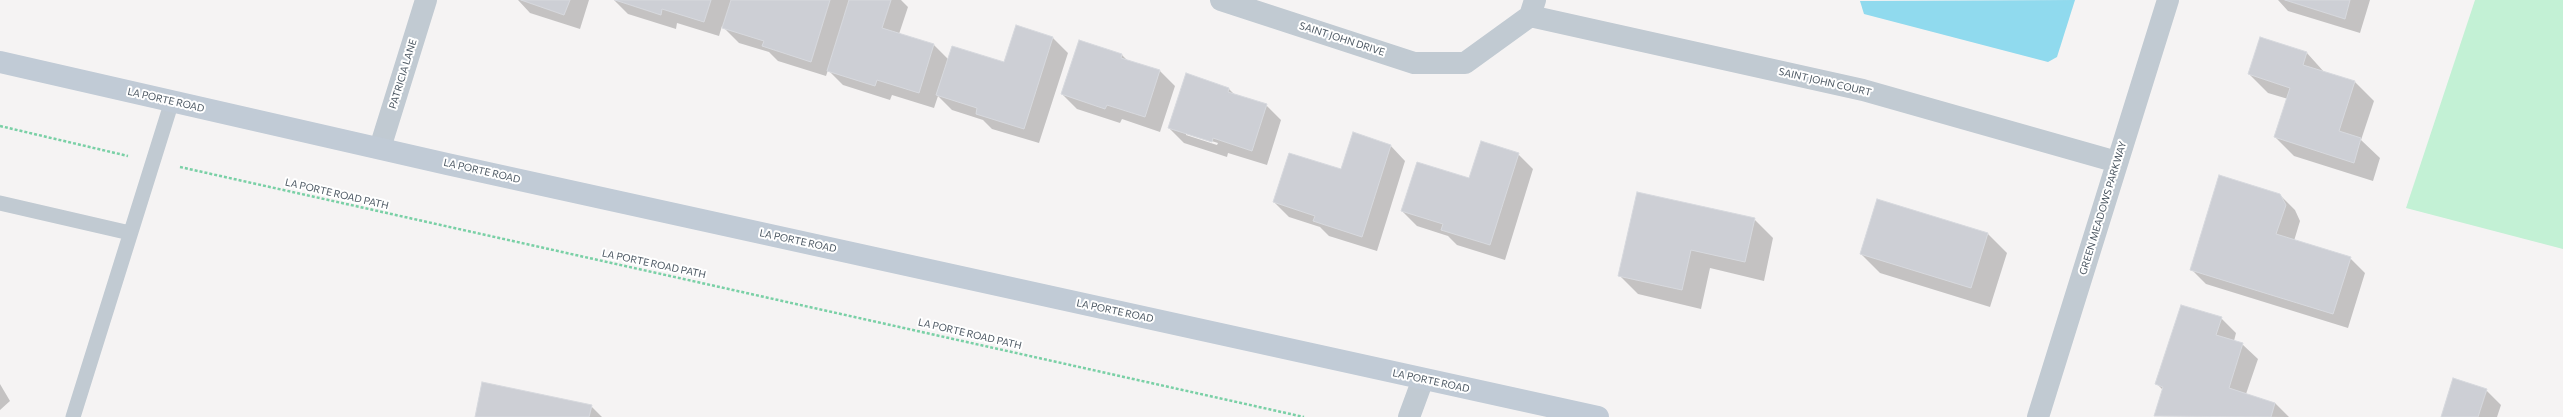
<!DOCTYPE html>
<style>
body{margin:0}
canvas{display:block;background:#f5f3f3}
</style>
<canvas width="2563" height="417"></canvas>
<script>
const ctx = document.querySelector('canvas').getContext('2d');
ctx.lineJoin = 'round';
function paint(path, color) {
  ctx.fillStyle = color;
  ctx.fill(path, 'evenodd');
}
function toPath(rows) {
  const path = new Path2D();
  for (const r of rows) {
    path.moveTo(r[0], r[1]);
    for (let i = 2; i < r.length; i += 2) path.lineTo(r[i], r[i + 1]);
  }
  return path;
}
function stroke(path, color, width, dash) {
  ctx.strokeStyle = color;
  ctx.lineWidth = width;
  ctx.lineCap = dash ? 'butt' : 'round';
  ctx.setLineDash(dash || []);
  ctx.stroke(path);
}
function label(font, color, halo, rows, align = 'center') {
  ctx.font = font + ' Commissioner,sans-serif';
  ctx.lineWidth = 4;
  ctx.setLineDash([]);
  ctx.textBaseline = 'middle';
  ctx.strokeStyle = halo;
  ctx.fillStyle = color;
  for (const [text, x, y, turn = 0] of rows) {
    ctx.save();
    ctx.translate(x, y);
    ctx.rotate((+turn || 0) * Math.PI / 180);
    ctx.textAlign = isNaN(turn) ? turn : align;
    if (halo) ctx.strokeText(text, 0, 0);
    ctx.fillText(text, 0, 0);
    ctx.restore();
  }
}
const green = toPath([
 [2475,0,2563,0,2563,249,2406,208]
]);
const water = toPath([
 [2075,0,2057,57,2048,62,1864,14,1860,1]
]);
const shadow = toPath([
 [518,0,589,0,580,29,530,13],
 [614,0,901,0,908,7,899,34,934,45,948,59,1004,64,1053,38,1068,53,1039,143,992,129,983,120,952,110,938,96,934,108,892,95,890,100,843,85,828,70,826,76,778,61,769,52,739,43,722,26,719,36,677,23,676,29,628,14],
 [2278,0,2370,0,2360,33,2288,11],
 [2260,38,2307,53,2325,73,2355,82,2374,101,2361,140,2380,158,2373,181,2294,156,2275,137,2288,99,2268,93,2249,74],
 [1122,55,1128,61,1160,71,1175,86,1160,132,1122,119,1120,123,1077,109,1062,94],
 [1229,89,1235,95,1266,105,1281,120,1267,165,1228,153,1227,157,1184,143,1169,128],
 [1186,133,1218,143,1217,145,1186,135],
 [1390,145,1405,161,1377,251,1329,236,1320,227,1289,217,1274,202],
 [1518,154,1533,169,1505,260,1457,245,1448,236,1417,226,1402,211],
 [2280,195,2295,210,2300,221,2294,241,2350,258,2365,273,2348,328,2206,284,2191,269],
 [1754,219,1773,238,1764,281,1710,268,1701,309,1638,294,1619,275],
 [1988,234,2007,253,1990,307,1880,273,1861,254],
 [2221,318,2236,333,2234,341,2242,344,2258,359,2246,394,2275,403,2289,417,2155,416,2163,390,2157,384],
 [0,384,10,401,0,410],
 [2486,390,2501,405,2497,417,2442,417],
 [591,406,602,417,476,417]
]);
const building = toPath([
 [521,0,570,0,564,15,521,0],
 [615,0,711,0,704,22,662,9,661,15,615,0],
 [731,0,830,0,811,62,762,46,764,41,722,28,731,0],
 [849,0,891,0,882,28,934,44,919,93,877,80,875,86,827,71,849,0],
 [2285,0,2350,0,2345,19,2285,0],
 [1016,25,1053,37,1024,129,976,114,977,108,936,95,952,46,1004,62,1016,25],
 [2260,37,2307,52,2303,65,2355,81,2339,131,2361,138,2354,163,2274,137,2290,88,2248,74,2260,37],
 [1079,40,1122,54,1121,58,1160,70,1145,117,1107,105,1105,109,1061,94,1079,40],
 [1186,73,1229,88,1228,92,1267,104,1252,151,1213,138,1212,142,1168,128,1186,73],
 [1353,132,1391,145,1362,237,1313,221,1315,216,1273,202,1289,153,1341,169,1353,132],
 [1481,141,1519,153,1490,245,1441,230,1443,224,1401,211,1417,162,1469,178,1481,141],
 [2219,175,2280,194,2286,205,2276,234,2351,257,2333,314,2190,270,2219,175],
 [1637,192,1755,218,1745,262,1691,250,1682,290,1618,276,1637,192],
 [1877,199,1988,233,1971,288,1860,254,1877,199],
 [2181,305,2222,317,2216,335,2243,343,2229,388,2275,403,2271,417,2154,416,2163,387,2155,384,2181,305],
 [2453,378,2487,389,2478,417,2441,417,2453,378],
 [482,382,592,405,589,417,475,417,482,382]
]);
const path = toPath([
 [0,126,128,156],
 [180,167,1304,417]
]);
const lane = toPath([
 [0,203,130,233],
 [73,417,172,101]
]);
const street = toPath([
 [1221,0,1414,63,1465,63,1530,16,1535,0],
 [1530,16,1863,90,2117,162],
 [380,148,426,0],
 [1409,417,1423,379],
 [2038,417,2168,0]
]);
const secondary = toPath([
 [0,62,447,164,1598,417]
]);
const streetNames = [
 ["SAINT JOHN DRIVE",1342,39,18],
 ["PATRICIA LANE",403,74,-73],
 ["SAINT JOHN COURT",1825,82,13],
 ["LA PORTE ROAD",166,100,13],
 ["LA PORTE ROAD",482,171,13],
 ["LA PORTE ROAD PATH",337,194,13],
 ["GREEN MEADOWS PARKWAY",2103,208,-73],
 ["LA PORTE ROAD",798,241,12],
 ["LA PORTE ROAD PATH",654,264,12],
 ["LA PORTE ROAD",1115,311,12],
 ["LA PORTE ROAD PATH",970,334,13],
 ["LA PORTE ROAD",1431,381,12]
];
paint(green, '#c3f1d5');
paint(water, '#90daee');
paint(shadow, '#0003');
paint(building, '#cdcfd5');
stroke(building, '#d7d9de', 1);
stroke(path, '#7ad0a6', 2.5, [3, 2]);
stroke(lane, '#c1cad2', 15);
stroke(street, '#c1cad2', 22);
stroke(secondary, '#c1cbd6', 22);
label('10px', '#4a5661', '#fff', streetNames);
</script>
